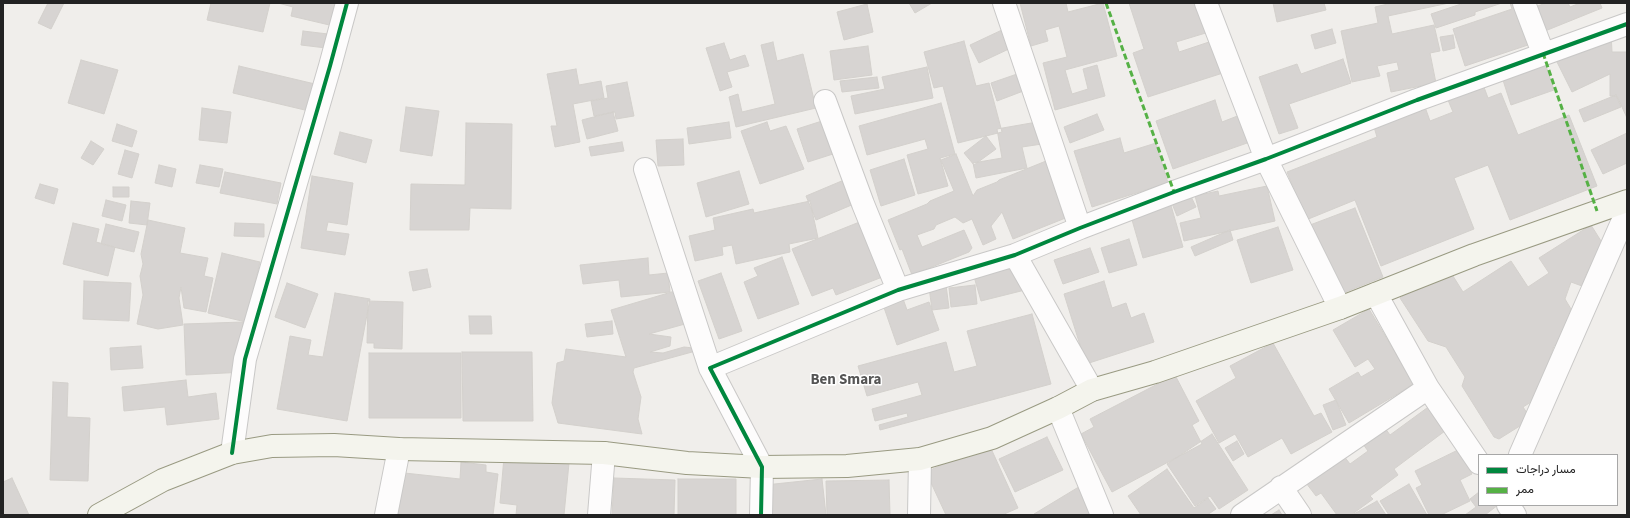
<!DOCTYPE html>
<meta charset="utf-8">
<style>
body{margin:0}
#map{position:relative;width:1630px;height:518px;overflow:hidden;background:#f0eeeb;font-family:"Source Sans 3",Vazirmatn,sans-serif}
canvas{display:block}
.frame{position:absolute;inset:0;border:4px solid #222;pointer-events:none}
.legend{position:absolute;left:1478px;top:454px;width:140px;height:52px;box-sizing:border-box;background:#fff;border:1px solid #a7a7a7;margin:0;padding:5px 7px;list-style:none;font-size:12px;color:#222}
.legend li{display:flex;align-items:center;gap:8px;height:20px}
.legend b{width:20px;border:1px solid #a7a7a7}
</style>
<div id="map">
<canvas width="1630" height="518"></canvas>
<div class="frame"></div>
<ul class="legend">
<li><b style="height:5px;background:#00873e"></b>مسار دراجات</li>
<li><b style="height:5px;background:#55b145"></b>ممر</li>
</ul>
</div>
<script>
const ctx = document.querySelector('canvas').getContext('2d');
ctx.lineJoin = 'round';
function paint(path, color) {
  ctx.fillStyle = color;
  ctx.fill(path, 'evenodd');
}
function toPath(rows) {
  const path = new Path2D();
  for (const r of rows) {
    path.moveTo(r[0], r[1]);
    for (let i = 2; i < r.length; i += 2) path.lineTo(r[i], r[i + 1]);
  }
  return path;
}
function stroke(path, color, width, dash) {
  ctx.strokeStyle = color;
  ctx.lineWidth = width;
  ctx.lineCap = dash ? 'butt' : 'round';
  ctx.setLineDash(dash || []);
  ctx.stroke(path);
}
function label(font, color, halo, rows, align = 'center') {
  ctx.font = font + ' "Source Sans 3",sans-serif';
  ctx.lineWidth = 3;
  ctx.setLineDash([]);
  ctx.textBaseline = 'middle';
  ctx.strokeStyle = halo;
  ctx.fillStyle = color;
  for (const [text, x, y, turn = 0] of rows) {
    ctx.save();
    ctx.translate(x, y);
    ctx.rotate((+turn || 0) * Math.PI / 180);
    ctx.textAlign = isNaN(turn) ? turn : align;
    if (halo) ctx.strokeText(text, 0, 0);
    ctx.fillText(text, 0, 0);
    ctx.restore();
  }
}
const building = toPath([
 [48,3,64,3,51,29,38,23,48,3],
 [211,3,270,3,263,32,207,20,211,3],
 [278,3,344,3,338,27,291,16,293,7,278,3],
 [909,3,932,3,915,13,909,3],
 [1020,3,1066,3,1068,12,1103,3,1117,56,1065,70,1072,94,1088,89,1083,69,1097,65,1105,96,1055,110,1043,63,1067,57,1059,26,1045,30,1048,41,1031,46,1020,3],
 [1129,3,1199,3,1209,32,1176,42,1179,52,1212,41,1223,73,1148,97,1133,53,1144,49,1129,3],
 [1273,3,1324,3,1326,10,1277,22,1273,3],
 [1392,3,1449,3,1388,16,1392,34,1434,25,1440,51,1430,53,1436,83,1391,92,1387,73,1399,70,1397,62,1377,66,1380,76,1352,82,1341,31,1378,23,1375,7,1392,3],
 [1464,3,1502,3,1475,12,1475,15,1436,28,1431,14,1464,3],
 [1510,3,1523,3,1537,42,1465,66,1453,29,1512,9,1510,3],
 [1546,3,1568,3,1570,7,1580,3,1600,3,1602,8,1545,31,1535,7,1546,3],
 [867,4,873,32,844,40,837,12,867,4],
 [1332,29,1336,43,1315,49,1311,35,1332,29],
 [1002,30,1011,48,979,63,970,45,1002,30],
 [303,31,328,34,326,48,301,45,303,31],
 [1611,32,1612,52,1627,52,1627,118,1617,96,1610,96,1610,74,1572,92,1555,58,1611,32],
 [1453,35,1455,48,1443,51,1440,37,1453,35],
 [964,41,976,86,989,83,1002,132,958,143,943,86,934,88,924,52,964,41],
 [773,42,777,61,803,54,816,108,736,127,729,97,738,94,742,112,775,104,761,45,773,42],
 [724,43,730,60,745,55,749,66,727,72,732,87,720,91,706,48,724,43],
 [868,46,872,75,834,80,830,51,868,46],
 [1343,59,1351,83,1289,104,1298,128,1279,134,1259,77,1297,64,1301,74,1343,59],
 [81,60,118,70,104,114,68,103,81,60],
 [1544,60,1554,90,1511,105,1501,74,1544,60],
 [239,66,315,84,309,111,233,93,239,66],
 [927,67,933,98,855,114,851,96,885,89,882,77,927,67],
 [576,69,579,85,601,81,604,98,573,104,580,142,555,147,551,126,557,126,547,74,576,69],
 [1020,73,1026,90,997,101,991,83,1020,73],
 [877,77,879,88,842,92,840,81,877,77],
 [1481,79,1488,98,1501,93,1518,135,1569,115,1597,186,1510,220,1488,165,1454,178,1474,229,1381,266,1355,200,1306,220,1287,172,1377,137,1374,127,1425,107,1430,121,1453,112,1445,93,1481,79],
 [627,82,634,116,616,119,615,112,594,116,591,101,608,98,606,86,627,82],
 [1616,95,1621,107,1584,122,1579,110,1616,95],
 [1215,100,1222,122,1240,115,1250,142,1173,169,1156,121,1215,100],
 [941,103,955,154,940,158,948,186,918,194,907,155,928,149,925,139,867,155,859,126,941,103],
 [406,107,439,111,432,156,400,151,406,107],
 [202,108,231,112,227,143,199,140,202,108],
 [613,112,618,131,587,139,582,120,613,112],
 [1097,114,1104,130,1070,143,1064,127,1097,114],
 [822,121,833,154,808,162,797,129,822,121],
 [729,122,731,138,689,144,687,128,729,122],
 [767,122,770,131,786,126,804,169,760,184,741,131,767,122],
 [1037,122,1042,144,1022,147,1027,168,976,178,973,163,1002,158,997,129,1037,122],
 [466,123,512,124,511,209,470,208,469,230,410,230,411,184,465,185,466,123],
 [117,124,137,131,132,147,112,141,117,124],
 [340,132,372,140,366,163,334,154,340,132],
 [1627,133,1627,163,1603,174,1591,150,1627,133],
 [986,136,996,149,974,165,964,153,986,136],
 [1120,138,1124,153,1156,143,1168,183,1092,207,1074,151,1120,138],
 [683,139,684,165,658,166,656,140,683,139],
 [91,141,104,149,93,165,81,158,91,141],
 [622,142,624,151,591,156,589,147,622,142],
 [125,150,139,154,132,178,118,174,125,150],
 [956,154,973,196,977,190,997,182,999,180,1051,159,1073,215,1013,239,1002,212,991,226,996,239,983,245,972,219,963,223,955,217,936,225,934,229,917,235,922,247,964,230,972,248,969,252,912,275,902,249,900,250,888,220,927,204,930,201,954,191,941,160,956,154],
 [904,159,915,195,881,206,870,170,904,159],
 [159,165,176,169,172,187,155,183,159,165],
 [200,165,223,169,219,187,196,183,200,165],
 [739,171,749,204,706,217,697,183,739,171],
 [225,172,281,183,277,204,220,193,225,172],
 [312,176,353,183,347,225,328,222,326,231,349,234,345,255,301,248,312,176],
 [844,180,854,204,816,220,806,196,844,180],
 [40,184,58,189,54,204,35,198,40,184],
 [1267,186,1275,221,1184,241,1180,223,1201,218,1195,196,1218,191,1219,196,1267,186],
 [113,187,129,187,129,197,113,197,113,187],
 [1187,188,1196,207,1177,216,1169,196,1187,188],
 [106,200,126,205,122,221,102,216,106,200],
 [131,201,150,203,147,225,129,223,131,201],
 [810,201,818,238,789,244,790,252,736,264,732,245,722,247,723,255,695,261,689,236,715,230,713,218,753,209,754,213,810,201],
 [1170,202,1183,247,1143,258,1130,213,1170,202],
 [1355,208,1383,277,1338,295,1310,225,1355,208],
 [148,220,185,228,180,253,208,258,204,276,213,278,206,312,184,308,181,287,179,298,183,325,158,329,137,324,143,295,140,276,143,264,141,254,148,220],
 [862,221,885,276,836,295,833,288,812,296,792,249,862,221],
 [73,223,99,229,96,242,115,247,108,276,63,264,73,223],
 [235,223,264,224,264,237,234,236,235,223],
 [106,224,139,232,134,252,101,244,106,224],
 [1591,225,1606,249,1603,260,1588,270,1582,286,1571,282,1565,299,1571,309,1559,342,1554,346,1536,399,1523,407,1531,419,1499,439,1494,437,1462,386,1465,377,1446,347,1428,341,1400,298,1448,268,1463,292,1511,261,1528,287,1549,273,1539,258,1591,225],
 [1278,227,1293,270,1251,283,1237,240,1278,227],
 [1230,230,1233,240,1195,256,1191,247,1230,230],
 [1129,239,1137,265,1109,273,1101,248,1129,239],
 [1090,248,1099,272,1063,284,1054,260,1090,248],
 [222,253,260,262,246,322,208,313,222,253],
 [782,257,799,304,758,319,744,282,758,276,754,268,782,257],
 [648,258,649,275,668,273,670,292,621,297,619,280,583,284,580,265,648,258],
 [1017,262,1025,290,981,301,973,273,1017,262],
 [427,269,431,287,413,291,409,272,427,269],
 [721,273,742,331,719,339,698,281,721,273],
 [84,281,131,283,129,321,83,319,84,281],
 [1104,281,1112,308,1126,303,1131,318,1144,313,1154,342,1086,364,1064,294,1104,281],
 [287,283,318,294,305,328,275,317,287,283],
 [946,285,949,308,932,310,929,287,946,285],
 [975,285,977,304,951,307,949,288,975,285],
 [675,291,685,324,649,334,671,337,670,346,650,352,663,353,684,347,703,349,634,368,633,372,641,397,638,419,642,434,558,423,552,403,557,363,564,361,566,349,626,357,611,310,675,291],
 [335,293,370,299,347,421,277,409,290,336,311,340,308,355,323,357,335,293],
 [901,293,907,310,929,302,939,330,897,345,881,299,901,293],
 [368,301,403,302,402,349,374,348,374,343,367,343,368,301],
 [1369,309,1414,384,1349,423,1329,389,1358,372,1361,377,1375,369,1368,359,1355,367,1333,330,1369,309],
 [1032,314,1051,384,880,430,879,425,908,417,907,413,875,421,872,409,922,395,918,382,867,396,858,366,946,342,954,372,977,366,967,331,1032,314],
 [469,316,491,316,492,334,470,334,469,316],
 [612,321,613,334,587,337,585,324,612,321],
 [243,322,245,372,186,375,184,324,243,322],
 [1273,343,1314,416,1321,413,1332,432,1291,454,1282,438,1248,457,1235,434,1219,443,1196,401,1236,378,1230,366,1273,343],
 [141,346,143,368,111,370,110,348,141,346],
 [462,352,532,352,533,421,463,421,462,352],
 [369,353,461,353,461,418,369,418,369,353],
 [1175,375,1199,421,1192,425,1202,444,1112,492,1081,434,1094,427,1090,419,1175,375],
 [186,380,188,397,216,393,219,419,167,425,165,407,124,411,122,387,186,380],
 [53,382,68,383,67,417,90,418,88,481,50,480,53,382],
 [1336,400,1346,425,1333,430,1323,405,1336,400],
 [1431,405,1449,428,1394,469,1398,475,1370,496,1373,499,1351,515,1337,515,1321,493,1316,496,1303,479,1340,451,1350,464,1368,451,1360,440,1382,424,1390,435,1431,405],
 [1212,434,1248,490,1219,509,1210,496,1195,506,1167,464,1212,434],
 [1047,437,1063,470,1015,492,999,459,1047,437],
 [1237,441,1244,454,1233,461,1225,448,1237,441],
 [989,444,1018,508,1002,515,990,515,989,514,986,515,946,515,926,472,989,444],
 [1460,449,1472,474,1460,480,1470,501,1441,515,1429,515,1416,488,1422,485,1415,471,1460,449],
 [504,457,569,463,564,515,516,515,517,505,500,503,504,457],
 [461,462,486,465,486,472,498,474,493,515,381,515,386,471,460,479,461,462],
 [1167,469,1194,508,1208,498,1216,509,1207,515,1141,515,1128,496,1167,469],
 [12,478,29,515,3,515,3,482,12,478],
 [614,478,675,480,674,515,612,515,614,478],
 [678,479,736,479,736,515,678,515,678,479],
 [822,479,826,515,769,515,765,485,822,479],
 [889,480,890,515,827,515,826,481,889,480],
 [1409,484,1427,515,1389,515,1380,501,1409,484],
 [1082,485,1098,515,1034,515,1034,514,1082,485],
 [1479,492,1479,505,1498,505,1485,515,1465,515,1476,507,1470,499,1479,492],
 [1377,501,1386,515,1352,515,1377,501],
 [1279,510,1282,515,1271,515,1279,510]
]);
const street = toPath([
 [1004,3,1080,228],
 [1206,3,1266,159,1340,308],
 [1524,3,1543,53],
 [825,101,863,204,898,290],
 [645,169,710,368],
 [1015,255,1092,390],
 [1376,294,1428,388,1479,463],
 [1058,408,1102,515],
 [232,453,245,359,330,66,347,3],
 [1520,455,1627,211],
 [1281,487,1300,515],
 [1508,505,1515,515],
 [386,515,399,449],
 [599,515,604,453],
 [761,515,762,467,710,368,898,290,1015,255,1080,228,1174,192,1266,159,1417,100,1627,24],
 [919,515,920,459],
 [1242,515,1428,388]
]);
const secondary = toPath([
 [99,515,163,480,232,453,272,446,334,445,399,449,604,453,687,463,762,467,847,466,920,459,992,438,1058,408,1092,390,1155,372,1340,308,1474,255,1627,201]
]);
const quiet = toPath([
 [1106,3,1174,192],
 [1543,53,1597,211]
]);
const cycleway = toPath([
 [232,453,245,359,330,66,347,3],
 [761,515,762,467,710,368,898,290,1015,255,1080,228,1174,192,1266,159,1417,100,1627,24]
]);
const neighbourhoodNames = [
 ["Ben Smara",846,381]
];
paint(building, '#d7d4d2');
stroke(building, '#d3d0cc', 1);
stroke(street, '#c9c8c7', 24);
stroke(secondary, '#999a82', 24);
stroke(street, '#fdfcfc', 22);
stroke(secondary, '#f4f4ed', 22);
stroke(quiet, '#55b145', 3, [6, 3]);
stroke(cycleway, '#00873e', 4);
label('bold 15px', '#555', '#fff', neighbourhoodNames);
</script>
